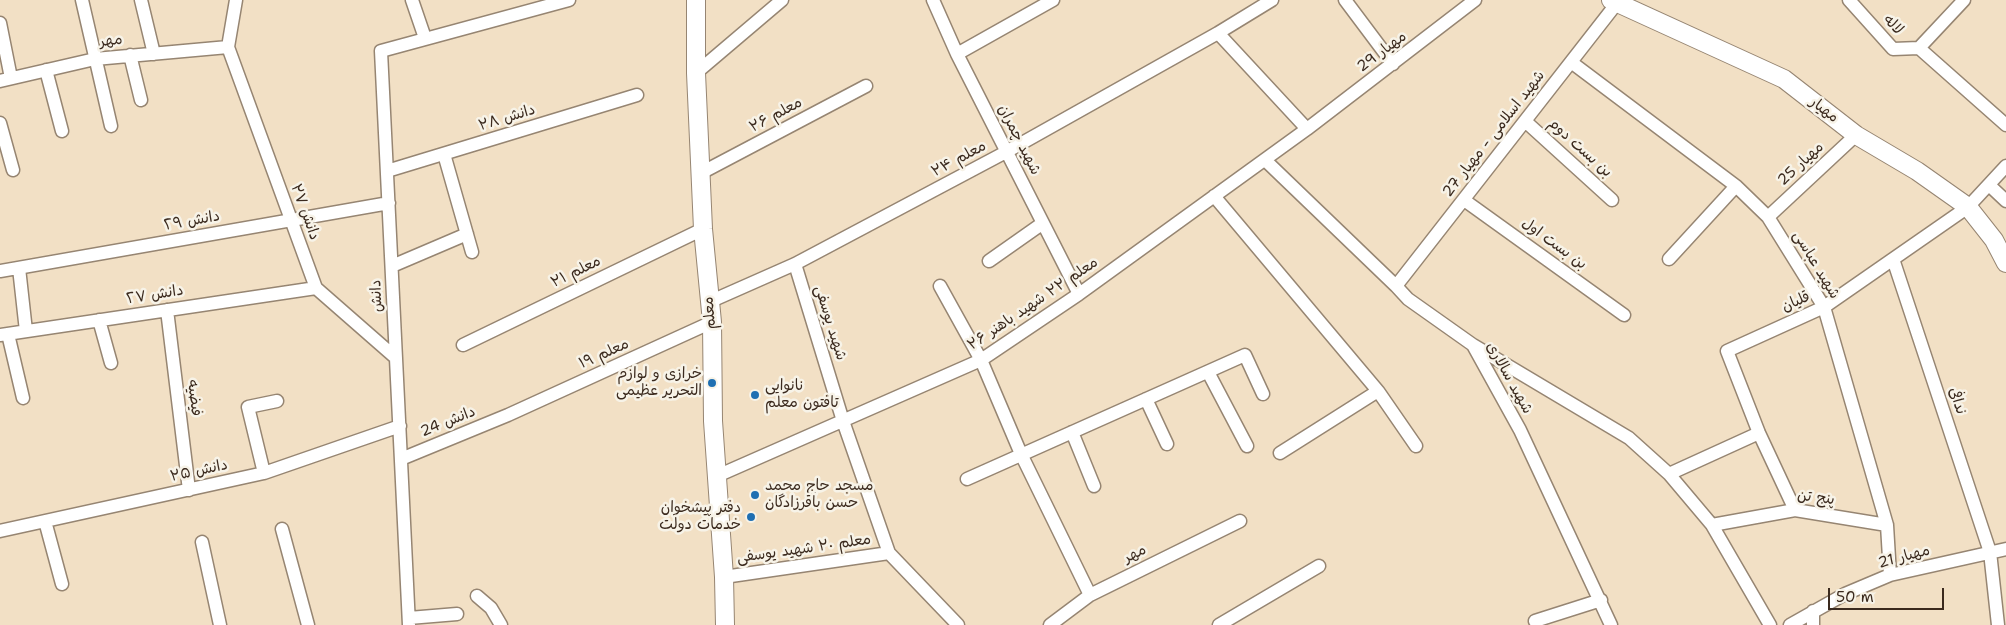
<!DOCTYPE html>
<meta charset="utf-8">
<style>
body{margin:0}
#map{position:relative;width:2006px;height:625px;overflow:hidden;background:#f2e0c5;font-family:"Shantell Sans",sans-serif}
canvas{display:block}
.scale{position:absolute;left:1828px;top:588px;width:116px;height:22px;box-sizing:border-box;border:2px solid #3b2a1e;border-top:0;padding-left:6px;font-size:15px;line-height:18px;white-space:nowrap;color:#3b2a1e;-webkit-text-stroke:4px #f7f3e8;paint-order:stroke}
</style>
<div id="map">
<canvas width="2006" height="625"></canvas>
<div class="scale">50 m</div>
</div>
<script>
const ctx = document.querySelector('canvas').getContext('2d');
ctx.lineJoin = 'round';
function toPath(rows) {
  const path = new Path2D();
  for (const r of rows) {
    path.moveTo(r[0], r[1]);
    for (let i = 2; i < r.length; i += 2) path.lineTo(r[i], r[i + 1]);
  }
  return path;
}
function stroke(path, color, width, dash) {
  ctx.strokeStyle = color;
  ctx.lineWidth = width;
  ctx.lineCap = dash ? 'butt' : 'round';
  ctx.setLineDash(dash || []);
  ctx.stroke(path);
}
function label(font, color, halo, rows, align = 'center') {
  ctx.font = font + ' "Shantell Sans","Playpen Sans Arabic",sans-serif';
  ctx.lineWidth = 5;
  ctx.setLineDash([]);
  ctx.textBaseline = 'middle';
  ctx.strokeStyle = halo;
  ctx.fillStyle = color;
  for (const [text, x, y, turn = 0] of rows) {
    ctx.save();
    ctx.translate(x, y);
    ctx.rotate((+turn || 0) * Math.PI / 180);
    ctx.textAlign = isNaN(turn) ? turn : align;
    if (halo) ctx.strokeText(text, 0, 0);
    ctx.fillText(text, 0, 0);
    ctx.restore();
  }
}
const street = toPath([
 [82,0,111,126],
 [141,0,154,54],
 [412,0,425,38],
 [933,0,957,54,1079,294],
 [1345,0,1393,64],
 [1849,0,1893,49,1919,48,1964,0],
 [0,23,11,78],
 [228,47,316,288,396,358],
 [228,47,236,0],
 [1919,48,2006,125],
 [957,54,1053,0],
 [130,55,141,100],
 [1571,62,1736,186,1768,217,1824,307,1887,525,1890,575],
 [46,70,62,131],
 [696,73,782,0],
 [0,81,95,59,228,47],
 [1525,121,1612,200],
 [0,123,13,170],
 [1307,129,1475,0],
 [444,154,472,252],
 [1265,160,1396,286,1408,299,1473,345,1520,430,1611,625],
 [387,171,637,95],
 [701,173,866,86],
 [1989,185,2006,201],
 [1214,196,1378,391,1416,446],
 [1464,200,1624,315],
 [1768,217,1856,135],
 [1669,259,1736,186],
 [1893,259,1990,552,1998,625],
 [989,261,1043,223],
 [795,264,843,421,889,553,958,625],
 [392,266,467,234],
 [19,268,26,331],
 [0,271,389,203],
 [940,286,981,360,1021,454,1090,595],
 [1396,286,1617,3],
 [709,302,795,264,1006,152,1218,33,1272,0],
 [167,310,189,490],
 [99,320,111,363],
 [8,334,23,398],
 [0,335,316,288],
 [463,345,703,229],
 [1473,345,1629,438,1669,474,1712,525,1770,625],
 [1208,372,1247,446],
 [1146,399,1167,444],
 [1072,432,1094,486],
 [1280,453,1378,391],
 [401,459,508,415,712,322],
 [264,473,248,407,277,401],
 [1669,474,1759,433],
 [717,476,981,360,1079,294,1307,129,1218,33],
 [967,479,1245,355,1263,394],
 [1795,510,1759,433,1727,351,1824,307,1968,207,2006,166],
 [45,521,62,584],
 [1712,525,1795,510,1887,525],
 [282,529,308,625],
 [0,531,264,473,400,426],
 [202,542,220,625],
 [724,577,889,553],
 [477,596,491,608,501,625],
 [1813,611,1813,625],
 [409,618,457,614],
 [1535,621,1601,600],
 [409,625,381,51,569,0],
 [1050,625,1090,595,1240,521],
 [1219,625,1319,566],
 [1790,625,1845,594,1890,575,2006,549]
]);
const secondary = toPath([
 [696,0,696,73,703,229,712,322,713,421,724,577,725,625],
 [1611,0,1784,79,1856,135,1917,171,1968,207,1994,240,2006,263]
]);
const markers = [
 [712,383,5,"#1f6fb2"],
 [755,395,5,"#1f6fb2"],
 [755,495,5,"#1f6fb2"],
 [751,517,5,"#1f6fb2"]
];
const streetNames = [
 ["لاله",1893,25,46],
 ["مهر",111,41,-7],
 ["مهیار 29",1382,52,-37],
 ["مهیار",1824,110,37],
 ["معلم ۲۶",776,115,-28],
 ["دانش ۲۸",507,118,-17],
 ["شهید اسلامی - مهیار 27",1494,134,-52],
 ["شهید چمران",1019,140,63],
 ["بن بست دوم",1580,148,42],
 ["معلم ۲۴",959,159,-28],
 ["مهیار 25",1801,164,-43],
 ["دانش ۲۷",305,212,70],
 ["دانش ٢٩",192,221,-10],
 ["بن بست اول",1554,244,36],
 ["شهید عباسی",1816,265,59],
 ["معلم ۲۱",576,272,-26],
 ["دانش ٢٧",155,295,-9],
 ["دانش",377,296,-93],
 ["قلیان",1796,302,-24],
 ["معلم ۲۲ شهید باهنر ۲۶",1033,304,-34],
 ["معلم",710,313,-95],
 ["شهید یوسفی",830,323,73],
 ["معلم ۱۹",604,354,-24],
 ["شهید سالاری",1509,378,61],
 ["فیضیه",194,398,83],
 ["ندافی",1957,401,72],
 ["دانش 24",448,422,-22],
 ["دانش ۲۵",199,471,-12],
 ["پنج تن",1816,498,7],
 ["معلم ۲۰ شهید یوسفی",804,549,-8],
 ["مهر",1135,554,-26],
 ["مهیار 21",1904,557,-15]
];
const poiNames = [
 ["خرازی و لوازم",702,374],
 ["التحریر عظیمی",702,391],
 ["نانوایی",765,386,"left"],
 ["تافتون معلم",765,403,"left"],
 ["مسجد حاج محمد",765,486,"left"],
 ["حسن باقرزادگان",765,503,"left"],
 ["دفتر پیشخوان",741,508],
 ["خدمات دولت",741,525]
];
stroke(street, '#968572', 15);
stroke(secondary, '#968572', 20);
stroke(street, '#fff', 12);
stroke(secondary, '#fff', 18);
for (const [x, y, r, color] of markers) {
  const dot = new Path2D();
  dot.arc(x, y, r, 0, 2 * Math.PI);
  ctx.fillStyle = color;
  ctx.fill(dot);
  stroke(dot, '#f7f3e8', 2);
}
label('15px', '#3b2a1e', '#f7f3e8', streetNames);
label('15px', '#3b2a1e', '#f7f3e8', poiNames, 'right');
</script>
